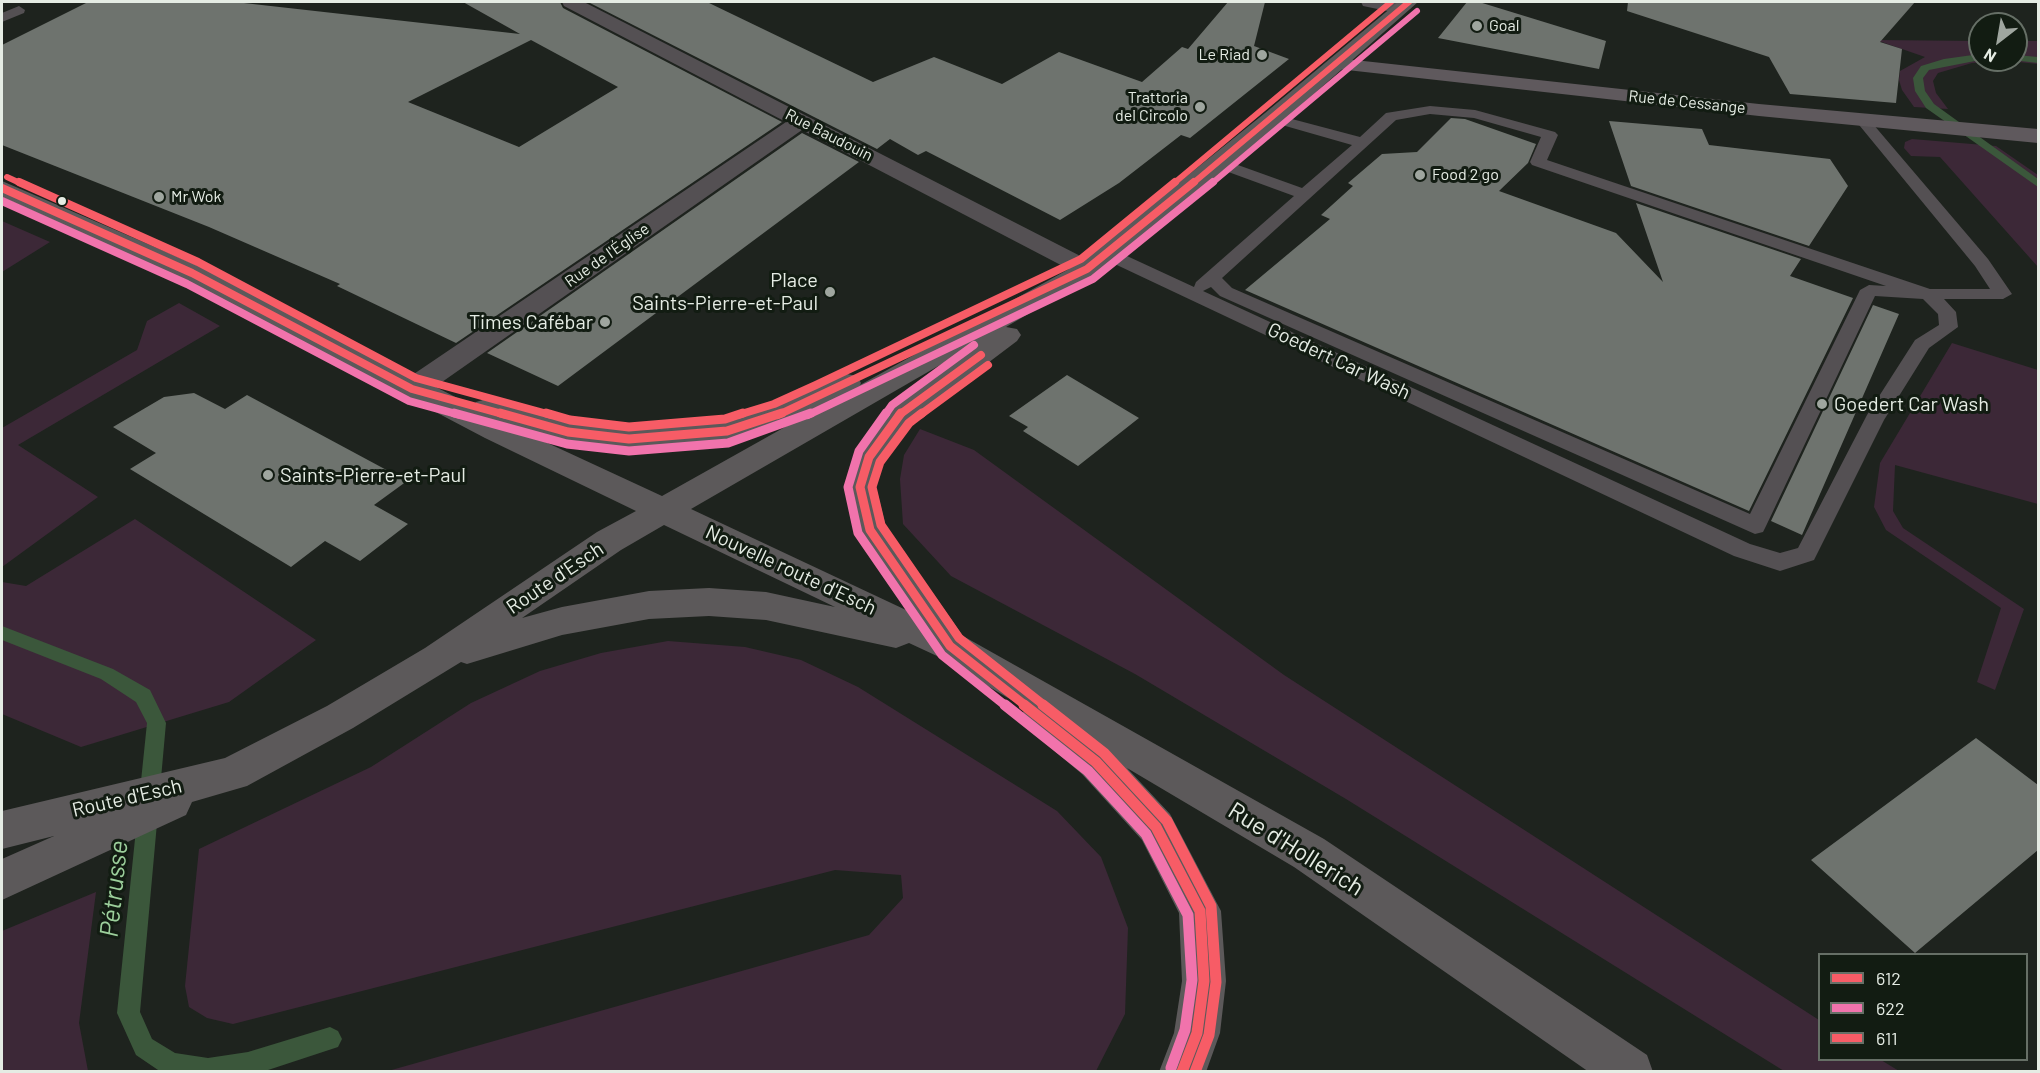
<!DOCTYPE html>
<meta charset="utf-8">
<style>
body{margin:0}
#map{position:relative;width:2040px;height:1073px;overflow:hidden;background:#1e231e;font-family:Barlow,sans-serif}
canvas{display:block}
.frame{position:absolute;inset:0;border:3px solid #e5ece4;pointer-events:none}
.legend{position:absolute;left:1818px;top:953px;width:210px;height:108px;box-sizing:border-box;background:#121c12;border:2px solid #666f66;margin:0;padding:8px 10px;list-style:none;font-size:18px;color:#e5ece4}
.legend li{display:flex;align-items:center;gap:12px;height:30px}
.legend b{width:30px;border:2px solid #666f66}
.north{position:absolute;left:1968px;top:12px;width:60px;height:60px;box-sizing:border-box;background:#121c12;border:2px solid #666f66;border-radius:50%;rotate:211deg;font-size:16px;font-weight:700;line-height:24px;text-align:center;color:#e5ece4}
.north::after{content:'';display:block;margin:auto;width:21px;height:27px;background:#9fa69f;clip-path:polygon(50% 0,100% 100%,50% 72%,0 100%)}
</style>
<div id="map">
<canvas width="2040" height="1073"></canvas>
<div class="frame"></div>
<ul class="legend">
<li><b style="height:8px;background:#f75c66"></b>612</li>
<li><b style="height:8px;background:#f173ac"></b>622</li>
<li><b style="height:8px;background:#f75c66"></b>611</li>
</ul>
<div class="north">N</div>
</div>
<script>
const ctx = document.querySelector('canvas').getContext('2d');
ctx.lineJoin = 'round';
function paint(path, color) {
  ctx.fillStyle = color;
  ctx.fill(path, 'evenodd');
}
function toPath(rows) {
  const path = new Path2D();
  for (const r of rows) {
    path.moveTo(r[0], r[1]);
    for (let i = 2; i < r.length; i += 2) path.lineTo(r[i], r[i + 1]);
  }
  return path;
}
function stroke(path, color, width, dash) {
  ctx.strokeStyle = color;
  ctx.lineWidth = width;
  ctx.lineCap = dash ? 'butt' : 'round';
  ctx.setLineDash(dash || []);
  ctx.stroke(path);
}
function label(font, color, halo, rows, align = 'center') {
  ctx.font = font + ' Barlow,sans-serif';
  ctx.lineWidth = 6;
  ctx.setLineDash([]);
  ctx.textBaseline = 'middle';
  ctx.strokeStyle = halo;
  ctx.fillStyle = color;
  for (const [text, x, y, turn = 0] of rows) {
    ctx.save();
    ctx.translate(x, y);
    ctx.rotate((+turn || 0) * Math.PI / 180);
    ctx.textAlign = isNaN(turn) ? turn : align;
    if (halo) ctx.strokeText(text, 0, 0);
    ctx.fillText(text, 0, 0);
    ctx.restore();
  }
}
const green = toPath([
 [1876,40,1980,41,1980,60,2016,60,2016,41,2038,41,2038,64,2008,61,1972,63,1938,73,1933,81,1936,93,1948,109,1914,107,1902,90,1899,80,1900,71,1925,57],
 [1912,139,1996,146,2038,175,2038,267,1940,157,1911,156,1904,148,1905,142],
 [2,221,50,242,2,272],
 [179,303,220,326,18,445,98,497,2,567,2,428,137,350,147,321],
 [1952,343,2038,370,2038,504,1895,465,1893,511,1903,528,2024,609,1995,690,1977,682,2001,608,1886,530,1874,507,1880,463],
 [920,429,974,450,1284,675,1819,1020,1820,1060,1881,1060,1899,1071,1784,1071,1346,799,1135,674,951,576,903,524,900,479,904,455],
 [135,519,316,640,229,702,81,747,2,714,2,582,26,586],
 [668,641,745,647,801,660,858,687,1057,811,1101,857,1128,928,1125,1014,1096,1071,388,1071,869,935,903,898,901,875,835,870,233,1024,207,1018,189,1007,185,986,199,849,371,767,471,703,540,671,601,653],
 [96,892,79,1023,88,1071,2,1071,2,931]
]);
const stream = toPath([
 [1980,54,1980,60,1929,70,1923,78,1925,91,1934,104,2038,179,2038,187,1926,108,1915,91,1913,78,1921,66,1944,59,1980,54],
 [2016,55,2038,57,2038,63,2012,60,2016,60,2016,55],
 [2,626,113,669,150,690,166,723,140,1012,152,1039,175,1053,208,1058,248,1052,330,1027,338,1031,342,1039,338,1047,262,1072,161,1072,136,1055,117,1013,147,723,136,702,101,679,2,640,2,626]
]);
const building = toPath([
 [88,2,235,2,520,34,463,2,560,2,563,8,782,122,456,343,337,286,340,284,209,227,2,145,2,45],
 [531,40,618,87,519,147,408,102],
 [588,2,707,2,873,82,934,57,1002,84,1059,52,1142,82,1182,47,1188,49,1228,2,1265,2,1254,46,1289,59,1190,138,1181,135,1119,183,1060,220,926,151,918,155,890,139,877,149],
 [1467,2,1479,2,1606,41,1599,69,1438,38],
 [1628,2,1915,2,1880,42,1902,49,1896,103,1790,94,1769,57,1627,11],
 [1451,118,1465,119,1536,144,1528,163,1499,191,1616,233,1663,282,1636,203,1801,259,1790,276,1853,298,1749,511,1245,290,1330,219,1321,215,1353,186,1348,183,1382,154,1417,152],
 [1609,121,1702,129,1709,145,1830,159,1848,186,1809,246,1631,186],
 [802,133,859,162,558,386,487,353],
 [1873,305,1899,314,1802,535,1771,521],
 [1067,375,1139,418,1078,466,1023,431,1028,427,1009,416],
 [194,393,225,409,247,395,407,481,374,505,408,524,360,561,325,541,291,567,130,469,156,453,113,427,164,397],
 [1976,738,2038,785,2038,850,1915,953,1811,860]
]);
const lane = toPath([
 [19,6,25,10,24,13,2,22,2,13,19,6],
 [1430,106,1475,110,1555,132,1558,135,1547,160,1930,289,1990,289,1975,266,1855,120,1857,117,1867,117,1988,259,2012,294,2003,299,1944,299,1956,312,1958,327,1929,348,1884,420,1814,560,1780,571,1734,556,1102,258,1099,254,1102,250,1114,250,1194,287,1196,282,1294,196,1212,166,1210,163,1212,160,1224,160,1302,188,1352,145,1268,121,1266,118,1268,115,1273,114,1360,137,1386,113,1430,106],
 [1430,114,1474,118,1541,137,1530,162,1532,165,1886,286,1869,285,1860,290,1750,514,1232,288,1222,278,1396,120,1430,114],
 [1211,287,1220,296,1755,534,1763,532,1766,526,1875,296,1923,299,1938,314,1939,325,1915,340,1867,415,1798,548,1780,553,1750,544,1203,291,1211,287]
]);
const street = toPath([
 [562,2,584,2,1096,264,1100,269,1096,274,1087,277,1078,274,802,130,422,396,412,399,402,396,397,389,402,382,786,122,564,6,562,2],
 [1361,2,1398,2,1409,4,1411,8,1402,14,1363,6,1361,2]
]);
const secondary = toPath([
 [1336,58,1759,104,2038,129,2038,143,1759,116,1329,68,1326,64,1329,60,1336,58]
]);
const primary = toPath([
 [1398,2,1418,2,1281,123,1096,274,1006,327,1017,329,1021,335,1017,341,911,421,884,459,876,487,886,527,963,636,1324,839,1647,1055,1653,1072,1589,1072,1294,867,1127,768,1170,814,1221,911,1226,981,1220,1033,1206,1072,1159,1072,1174,1033,1182,981,1179,913,1142,840,1082,774,1027,728,1021,717,1025,708,937,656,909,643,896,648,766,620,709,616,649,619,562,635,467,664,461,662,353,728,247,786,192,802,186,815,2,900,2,859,54,836,2,849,2,811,225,758,327,706,425,648,597,532,636,511,485,438,183,279,2,197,2,181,201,267,473,406,476,402,486,399,568,422,629,429,726,421,767,408,847,374,857,376,861,383,860,385,1078,264,1265,113,1398,2],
 [978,343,889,407,854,457,844,487,854,530,906,610,691,509,978,343],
 [826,404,662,496,513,427,568,442,629,449,671,447,727,441,789,422,826,404],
 [664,525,835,607,766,592,709,588,649,591,562,607,522,618,621,550,664,525]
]);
const bus1Far3 = toPath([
 [1192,184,1409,2]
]);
const bus1Far2 = toPath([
 [2,188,192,273,412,389,506,415],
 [778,415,1087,269,1194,182],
 [899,415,981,355]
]);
const bus1Far1 = toPath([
 [500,413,568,432,629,439,727,431,782,413],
 [901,413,869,457,860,487,870,530,950,646,1026,706]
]);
const bus1 = toPath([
 [1024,705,1096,762,1156,827,1200,911,1204,981,1197,1033,1182,1072]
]);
const bus2Far3 = toPath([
 [1211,184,1417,11]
]);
const bus2Far2 = toPath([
 [2,201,187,284,409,401,460,415],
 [808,415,1093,279,1213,182],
 [885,415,892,405,974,345]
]);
const bus2Far1 = toPath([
 [454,413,567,444,629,451,728,443,811,413],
 [886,413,859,451,848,487,858,533,942,655,1006,706]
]);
const bus2 = toPath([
 [1005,705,1088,771,1146,834,1188,915,1192,980,1185,1030,1171,1068]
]);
const bus3Far3 = toPath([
 [7,177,22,184],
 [1173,184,1391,2]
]);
const bus3Far2 = toPath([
 [19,182,198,262,416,378,551,415],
 [738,415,774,404,816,385,1081,259,1175,182],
 [920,415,988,365]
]);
const bus3Far1 = toPath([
 [546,413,570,420,629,427,725,419,743,413],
 [922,413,909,423,880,462,872,487,881,525,959,638,1045,706]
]);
const bus3 = toPath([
 [1043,705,1104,753,1167,821,1211,906,1216,982,1209,1035,1195,1072]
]);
const markers = [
 [1477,26,6,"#9fa69f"],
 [1262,55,6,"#9fa69f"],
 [1200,107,6,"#9fa69f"],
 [1420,175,6,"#9fa69f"],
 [159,197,6,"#9fa69f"],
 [62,201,5,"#e5ece4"],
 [830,292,6,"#9fa69f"],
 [605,322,6,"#9fa69f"],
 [1822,404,6,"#9fa69f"],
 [268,475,6,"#9fa69f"]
];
const farPoinames = [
 ["Goal",1489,26],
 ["Le Riad",1250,55,"right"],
 ["Trattoria",1188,98,"right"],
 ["del Circolo",1188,116,"right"],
 ["Food 2 go",1432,175],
 ["Mr Wok",171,197]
];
const farStreetnames = [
 ["Rue de Cessange",1687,102,6],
 ["Rue Baudouin",829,135,27],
 ["Rue de l'Église",607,255,-35]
];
const poiNames = [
 ["Place",818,280],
 ["Saints-Pierre-et-Paul",818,303],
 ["Times Cafébar",593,322],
 ["Goedert Car Wash",1834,404,"left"],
 ["Saints-Pierre-et-Paul",280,475,"left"]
];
const streetNames = [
 ["Goedert Car Wash",1339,361,25],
 ["Nouvelle route d'Esch",791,570,25],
 ["Route d'Esch",555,578,-34],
 ["Route d'Esch",127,798,-13]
];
const nearStreetnames = [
 ["Rue d'Hollerich",1296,849,32]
];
const nearWaternames = [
 ["Pétrusse",114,889,-84]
];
paint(green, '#3c2837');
paint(stream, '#3b573b');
paint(building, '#6e736e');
paint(lane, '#545053');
paint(street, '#545053');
paint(secondary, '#5f595d');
paint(primary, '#5c595a');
stroke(bus1Far3, '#f75c66', 6);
stroke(bus1Far2, '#f75c66', 8);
stroke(bus1Far1, '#f75c66', 9);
stroke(bus1, '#f75c66', 11);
stroke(bus2Far3, '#f173ac', 6);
stroke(bus2Far2, '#f173ac', 8);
stroke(bus2Far1, '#f173ac', 9);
stroke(bus2, '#f173ac', 11);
stroke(bus3Far3, '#f75c66', 6);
stroke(bus3Far2, '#f75c66', 8);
stroke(bus3Far1, '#f75c66', 9);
stroke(bus3, '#f75c66', 11);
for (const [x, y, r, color] of markers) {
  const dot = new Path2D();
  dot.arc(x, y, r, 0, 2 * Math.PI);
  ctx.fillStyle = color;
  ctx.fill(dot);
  stroke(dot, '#121c12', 2);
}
label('16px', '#e5ece4', '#121c12', farPoinames, 'left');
label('16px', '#e5ece4', '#121c12', farStreetnames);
label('20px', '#e5ece4', '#121c12', poiNames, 'right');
label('20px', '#e5ece4', '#121c12', streetNames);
label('24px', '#e5ece4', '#121c12', nearStreetnames);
label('italic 26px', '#9ccf9b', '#121c12', nearWaternames);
</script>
